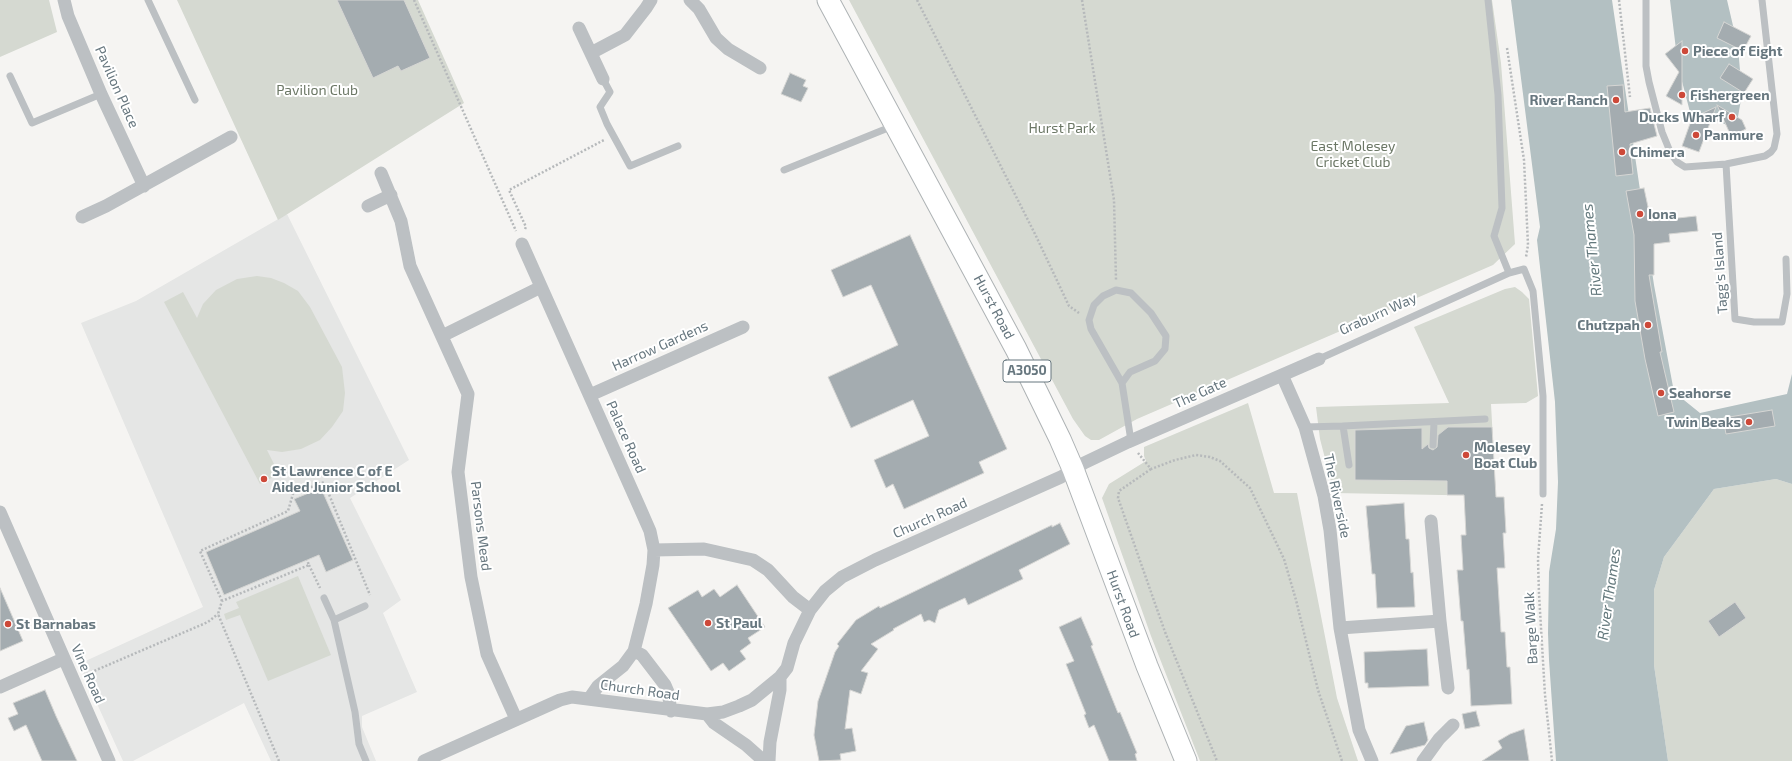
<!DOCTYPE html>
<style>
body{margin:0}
canvas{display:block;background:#f5f4f2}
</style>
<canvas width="1792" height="761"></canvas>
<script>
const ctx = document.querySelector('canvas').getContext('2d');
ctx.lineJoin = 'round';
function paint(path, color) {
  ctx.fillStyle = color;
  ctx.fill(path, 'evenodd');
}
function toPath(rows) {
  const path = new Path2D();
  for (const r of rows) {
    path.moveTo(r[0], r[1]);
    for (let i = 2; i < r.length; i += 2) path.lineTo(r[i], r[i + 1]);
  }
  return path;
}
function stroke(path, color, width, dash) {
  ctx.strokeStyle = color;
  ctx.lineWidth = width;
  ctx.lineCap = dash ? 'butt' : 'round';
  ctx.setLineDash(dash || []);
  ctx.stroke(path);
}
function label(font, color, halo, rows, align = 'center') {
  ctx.font = font + ' "Exo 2",sans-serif';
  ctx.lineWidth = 4;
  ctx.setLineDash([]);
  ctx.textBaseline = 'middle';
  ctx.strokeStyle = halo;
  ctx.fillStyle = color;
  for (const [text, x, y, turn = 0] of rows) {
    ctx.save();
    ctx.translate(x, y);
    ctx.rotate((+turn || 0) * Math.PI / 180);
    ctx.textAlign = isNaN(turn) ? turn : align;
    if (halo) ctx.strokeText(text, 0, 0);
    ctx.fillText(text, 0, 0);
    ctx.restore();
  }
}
const built = toPath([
 [287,214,409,460,350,498,401,600,383,613,417,692,362,716,362,727,376,761,271,761,244,703,133,761,123,761,79,664,203,607,81,323,136,301]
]);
const green = toPath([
 [0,0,49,0,57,32,0,57],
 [177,0,418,0,464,103,278,220],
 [849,0,1492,0,1501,63,1515,244,1493,265,1137,419,1099,440,1091,440,1085,436,1073,419],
 [257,276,271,278,284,283,298,291,310,307,342,367,345,393,343,411,332,427,320,440,301,449,282,452,267,450,279,474,260,484,164,302,183,292,197,318,203,304,216,290,237,279],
 [1515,287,1522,292,1529,299,1538,396,1526,403,1491,404,1496,496,1334,493,1320,439,1316,407,1449,403,1414,327,1505,289],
 [1248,403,1274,493,1297,493,1337,698,1358,761,1200,761,1151,636,1102,498,1109,484,1146,461,1144,456,1144,447],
 [1776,479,1792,484,1792,761,1668,761,1654,665,1654,590,1664,557,1714,489],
 [298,576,331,655,268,681,240,615,226,620,224,614,239,608,236,602]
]);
const water = toPath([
 [1511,0,1612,0,1654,285,1674,392,1700,413,1787,394,1792,374,1792,484,1776,479,1714,489,1664,557,1654,590,1654,665,1668,761,1556,761,1549,660,1548,633,1549,572,1556,529,1558,482,1555,402,1537,240,1540,227],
 [1670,0,1727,0,1738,47,1742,94,1736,128,1690,112,1678,66]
]);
const building = toPath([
 [337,0,404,0,430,58,401,71,398,66,373,78,337,0],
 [1724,22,1751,36,1743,51,1717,38,1724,22],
 [1682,41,1682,105,1666,96,1679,72,1665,54,1682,41],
 [1729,64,1753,79,1744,93,1720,78,1729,64],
 [790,73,806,80,803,86,808,88,801,102,781,94,790,73],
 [1623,85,1625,112,1650,108,1657,136,1630,144,1633,174,1616,176,1607,86,1623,85],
 [1717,105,1742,120,1746,129,1731,136,1717,105],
 [1716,107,1699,152,1682,146,1692,118,1716,107],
 [1644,188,1651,221,1696,216,1698,231,1669,234,1670,242,1654,244,1654,275,1649,275,1662,352,1660,352,1674,412,1658,416,1645,359,1635,301,1634,235,1626,191,1644,188],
 [910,235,1007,449,979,462,984,473,904,509,893,484,886,488,874,460,929,436,913,400,851,428,828,377,898,345,871,285,843,297,831,270,910,235],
 [1772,410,1775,426,1726,434,1723,418,1772,410],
 [1448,427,1492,427,1496,497,1504,497,1506,533,1503,533,1505,568,1497,568,1501,632,1505,632,1507,667,1510,667,1512,704,1471,706,1469,669,1467,670,1463,621,1461,621,1457,570,1463,570,1461,535,1466,535,1464,495,1447,495,1447,481,1355,480,1355,430,1422,428,1422,449,1428,444,1429,448,1433,450,1437,447,1438,435,1448,427],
 [321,488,353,560,326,572,319,555,224,595,206,552,300,511,294,499,321,488],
 [1404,503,1406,539,1409,539,1411,573,1413,572,1415,607,1377,608,1375,574,1372,574,1366,506,1404,503],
 [1060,523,1070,544,1019,570,1023,579,968,605,965,598,939,610,935,623,929,620,924,622,921,614,893,629,894,630,871,644,878,649,861,671,868,673,861,694,850,690,845,729,852,728,856,751,840,754,841,760,819,761,814,735,818,701,835,652,839,646,837,644,856,620,879,606,880,608,1052,525,1052,527,1060,523],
 [737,585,765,627,748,638,751,643,740,651,746,659,729,671,723,663,711,671,668,608,698,590,702,597,714,589,720,597,737,585],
 [0,588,23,641,0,651,0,588],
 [1735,602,1746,618,1719,637,1708,621,1735,602],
 [1081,617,1093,645,1091,646,1118,713,1120,712,1137,753,1135,754,1137,761,1109,761,1094,725,1089,728,1084,715,1086,714,1066,664,1074,661,1059,627,1081,617],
 [1427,649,1429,686,1368,688,1368,683,1365,683,1364,652,1427,649],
 [45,690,56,716,77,761,42,761,26,725,14,731,8,718,18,714,13,703,45,690],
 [1476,711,1480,726,1465,729,1462,714,1476,711],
 [1424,722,1428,740,1425,745,1390,754,1406,726,1424,722],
 [1524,729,1529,761,1482,761,1502,748,1498,741,1510,734,1524,729]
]);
const path = toPath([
 [414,0,516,231],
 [917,0,1036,236,1069,306,1079,313],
 [1082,0,1114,200,1116,280],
 [1619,0,1630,97],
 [1507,48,1524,160,1528,245,1526,257],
 [525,229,526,227,509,190,604,140],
 [1138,453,1151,469,1175,460,1196,455,1210,457,1220,461,1250,488,1284,559,1296,600,1318,690,1342,761],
 [1151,469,1119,491,1118,498,1165,632,1217,761],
 [1542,504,1538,559,1539,594,1545,695,1552,761],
 [309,565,320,588],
 [222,601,200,551,288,511,293,494,324,482,370,595],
 [87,674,208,622,218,614],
 [279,761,218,614,222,601,309,565,307,560]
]);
const service = toPath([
 [148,0,195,100],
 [1488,0,1498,95,1502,208,1494,236,1509,273],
 [1646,0,1646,66,1649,82,1662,132,1671,154,1677,162,1685,167,1726,164,1765,156,1771,152,1774,148,1777,134,1762,0],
 [10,76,32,123,101,94],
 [603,79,610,92,600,107,607,124,630,166,678,146],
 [1726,164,1735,319,1754,322,1782,322,1787,294,1786,259],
 [784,170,893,126],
 [1319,359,1509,273,1524,269,1533,291,1543,396,1543,494],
 [1122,383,1130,372,1155,361,1165,349,1166,336,1151,313,1131,293,1116,290,1103,296,1094,305,1089,320,1091,329,1122,383,1131,441],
 [1343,426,1485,419],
 [1305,427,1343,426,1349,465],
 [1433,445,1434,422],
 [324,598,334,620,355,712,359,744,366,761],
 [334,620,365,606]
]);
const minor = toPath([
 [64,0,68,16,101,94,144,186],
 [690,0,699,9,716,38,728,49,760,68],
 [579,28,603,79],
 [591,53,625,35,646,8,651,0],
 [381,173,401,221,410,266,468,394,458,472,471,577,487,654,516,719],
 [368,206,391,195],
 [82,217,106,206,231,137],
 [522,244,639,506,650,531,654,550,653,565,646,604,634,651,623,666,598,686,589,699],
 [442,336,541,287],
 [1282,375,1305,427,1324,496,1330,530,1340,628,1359,730,1372,761],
 [590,395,743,327],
 [0,512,109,761],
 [654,550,704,549,753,560,768,570,793,597,810,610],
 [1440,621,1448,688],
 [1340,628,1440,621,1431,521],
 [634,651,642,655,665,685,668,692,671,711],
 [0,687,63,659],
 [707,714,714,723,746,745,764,761],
 [424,761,560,700,572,697,707,714,723,712,739,706,752,700,780,677,787,668,794,643,810,610,825,591,842,577,875,560,1061,477,1084,463,1128,442,1319,359],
 [769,761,770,742,780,690,780,677],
 [1423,761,1439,739,1453,725]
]);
const primary = toPath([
 [828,0,1016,349,1060,439,1073,469,1147,666,1186,761]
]);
const markers = [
 [1685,51,4,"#cd4939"],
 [1682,95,4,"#cd4939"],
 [1616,100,4,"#cd4939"],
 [1732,117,4,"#cd4939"],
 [1696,135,4,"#cd4939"],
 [1622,152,4,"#cd4939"],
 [1640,214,4,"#cd4939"],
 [1648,325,4,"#cd4939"],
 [1661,393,4,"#cd4939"],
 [1749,422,4,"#cd4939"],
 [1466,455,4,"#cd4939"],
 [264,479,4,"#cd4939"],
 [708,623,4,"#cd4939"],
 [8,624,4,"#cd4939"]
];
const shields = [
 [1027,371,48]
];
const shieldNames = [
 ["A3050",1027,371]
];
const poiNames = [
 ["Piece of Eight",1693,51],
 ["Fishergreen",1690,95],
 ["River Ranch",1608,100,"right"],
 ["Ducks Wharf",1724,117,"right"],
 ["Panmure",1704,135],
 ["Chimera",1630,152],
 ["Iona",1648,214],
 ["Chutzpah",1640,325,"right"],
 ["Seahorse",1669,393],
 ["Twin Beaks",1741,422,"right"],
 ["Molesey",1474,447],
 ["Boat Club",1474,463],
 ["St Lawrence C of E",272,471],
 ["Aided Junior School",272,487],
 ["St Paul",716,623],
 ["St Barnabas",16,624]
];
const streetNames = [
 ["Pavilion Place",117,87,66],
 ["Tagg's Island",1720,273,-94],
 ["Hurst Road",994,307,62],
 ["Graburn Way",1378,314,-24],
 ["Harrow Gardens",660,346,-24],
 ["The Gate",1200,393,-24],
 ["Palace Road",626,437,66],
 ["The Riverside",1337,496,78],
 ["Church Road",930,518,-24],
 ["Parsons Mead",481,526,83],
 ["Hurst Road",1123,604,70],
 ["Barge Walk",1531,628,-93],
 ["Vine Road",88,674,66],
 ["Church Road",640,690,8]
];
const parkNames = [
 ["Pavilion Club",317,90],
 ["Hurst Park",1062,128],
 ["East Molesey",1353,146],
 ["Cricket Club",1353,162]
];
const waterNames = [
 ["River Thames",1592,250,-96],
 ["River Thames",1609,594,-82]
];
paint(built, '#e5e6e5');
paint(green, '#d5d9d1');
paint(water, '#b3c0c2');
paint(building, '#a4acb0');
stroke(building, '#d6d6d4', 1);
stroke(primary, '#aeb3b5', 23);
stroke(path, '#b6b9bb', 2.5, [2, 2]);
stroke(service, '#bcc0c3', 7);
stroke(minor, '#bcc0c3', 13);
stroke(primary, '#fff', 21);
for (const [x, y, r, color] of markers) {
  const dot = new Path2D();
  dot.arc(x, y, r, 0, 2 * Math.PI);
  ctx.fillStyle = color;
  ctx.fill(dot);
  stroke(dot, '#fff', 1.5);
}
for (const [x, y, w] of shields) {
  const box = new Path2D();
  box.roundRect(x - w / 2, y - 11, w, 22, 3);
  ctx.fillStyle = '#fff';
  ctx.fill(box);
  stroke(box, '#67777f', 1);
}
label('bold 13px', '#67777f', null, shieldNames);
label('bold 14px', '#67777f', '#fff', poiNames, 'left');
label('14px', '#67777f', '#fff', streetNames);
label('14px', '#6b7765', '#fff', parkNames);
label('italic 15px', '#63787c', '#fff', waterNames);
</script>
